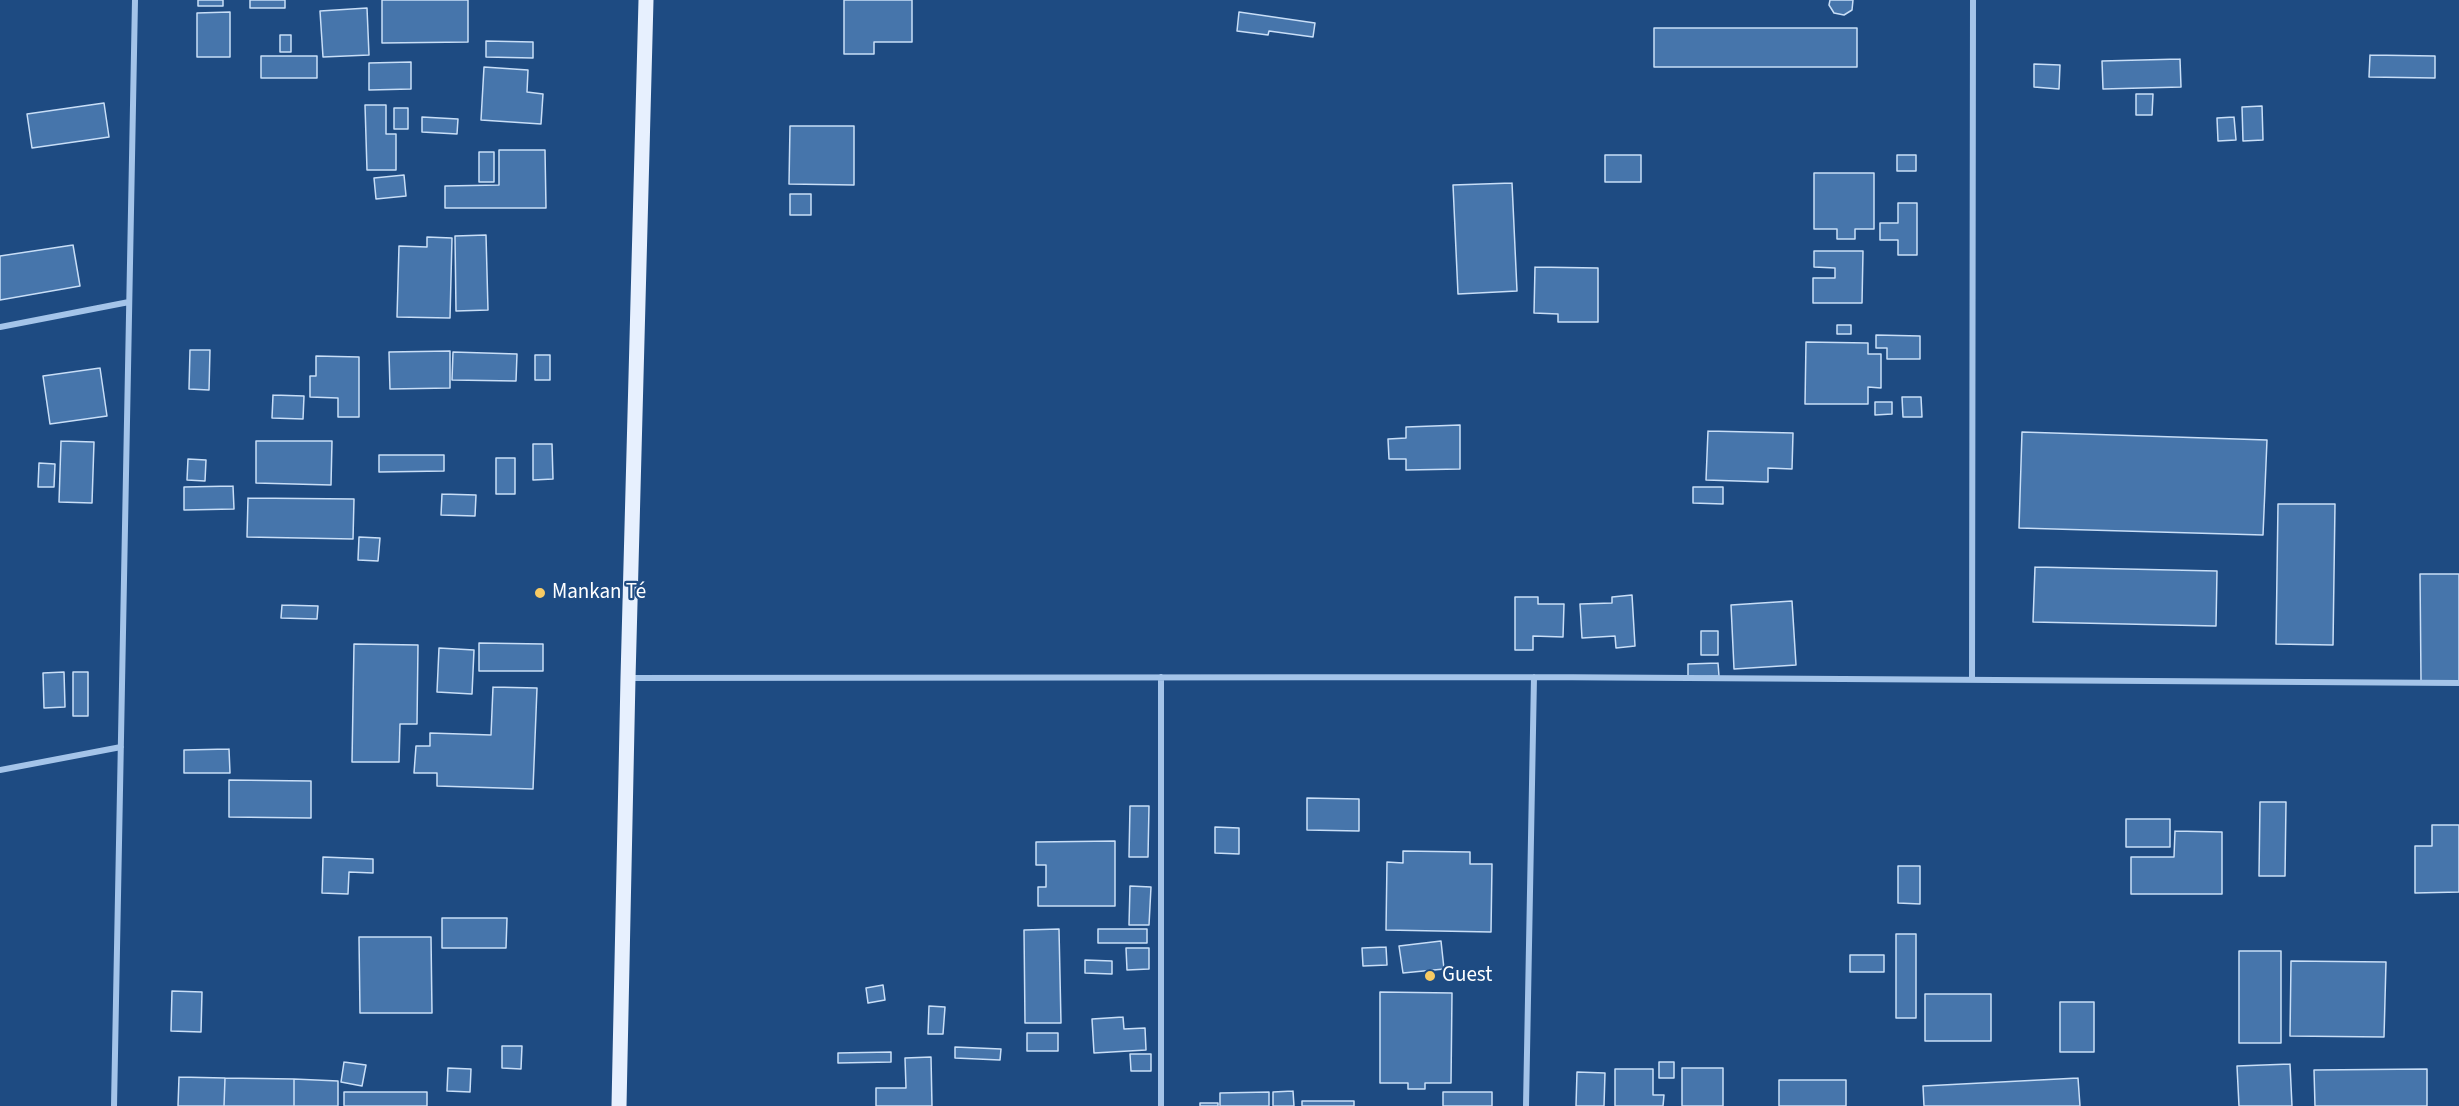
<!DOCTYPE html>
<meta charset="utf-8">
<style>
body{margin:0}
canvas{display:block;background:#1e4b82}
</style>
<canvas width="2459" height="1106"></canvas>
<script>
const ctx = document.querySelector('canvas').getContext('2d');
ctx.lineJoin = 'round';
function paint(path, color) {
  ctx.fillStyle = color;
  ctx.fill(path, 'evenodd');
}
function toPath(rows) {
  const path = new Path2D();
  for (const r of rows) {
    path.moveTo(r[0], r[1]);
    for (let i = 2; i < r.length; i += 2) path.lineTo(r[i], r[i + 1]);
  }
  return path;
}
function stroke(path, color, width, dash) {
  ctx.strokeStyle = color;
  ctx.lineWidth = width;
  ctx.lineCap = dash ? 'butt' : 'round';
  ctx.setLineDash(dash || []);
  ctx.stroke(path);
}
function label(font, color, halo, rows, align = 'center') {
  ctx.font = font + ' "Source Sans 3",sans-serif';
  ctx.lineWidth = 4.5;
  ctx.setLineDash([]);
  ctx.textBaseline = 'middle';
  ctx.strokeStyle = halo;
  ctx.fillStyle = color;
  for (const [text, x, y, turn = 0] of rows) {
    ctx.save();
    ctx.translate(x, y);
    ctx.rotate((+turn || 0) * Math.PI / 180);
    ctx.textAlign = isNaN(turn) ? turn : align;
    if (halo) ctx.strokeText(text, 0, 0);
    ctx.fillText(text, 0, 0);
    ctx.restore();
  }
}
const building = toPath([
 [198,0,223,0,223,6,198,6,198,0],
 [250,0,285,0,285,8,250,8,250,0],
 [382,0,468,0,468,42,382,43,382,0],
 [844,0,912,0,912,42,874,42,874,54,844,54,844,0],
 [1853,0,1852,10,1844,15,1834,13,1829,5,1830,0,1853,0],
 [367,8,369,55,323,57,320,11,367,8],
 [230,12,230,57,197,57,197,13,230,12],
 [1239,12,1315,23,1313,37,1269,31,1268,35,1237,31,1239,12],
 [1654,28,1857,28,1857,67,1654,67,1654,28],
 [280,35,291,35,291,52,280,52,280,35],
 [486,41,533,42,533,58,486,57,486,41],
 [2370,55,2435,56,2435,78,2369,77,2370,55],
 [261,56,317,56,317,78,261,78,261,56],
 [2180,59,2181,87,2103,89,2102,61,2180,59],
 [411,62,411,89,369,90,369,63,411,62],
 [2034,64,2060,65,2059,89,2034,87,2034,64],
 [484,67,528,70,527,92,543,94,541,124,481,120,484,67],
 [2136,94,2153,94,2152,115,2136,115,2136,94],
 [104,103,109,137,32,148,27,114,104,103],
 [365,105,386,105,386,134,396,134,396,170,367,170,365,105],
 [2262,106,2263,140,2243,141,2242,107,2262,106],
 [394,108,408,108,408,129,394,129,394,108],
 [422,117,458,119,457,134,422,132,422,117],
 [2234,117,2236,140,2218,141,2217,118,2234,117],
 [790,126,854,126,854,185,789,184,790,126],
 [499,150,545,150,546,208,445,208,445,186,499,185,499,150],
 [479,152,494,152,494,182,479,182,479,152],
 [1605,155,1641,155,1641,182,1605,182,1605,155],
 [1897,155,1916,155,1916,171,1897,171,1897,155],
 [1814,173,1874,173,1874,229,1855,229,1855,239,1837,239,1837,229,1814,229,1814,173],
 [404,175,406,196,376,199,374,178,404,175],
 [1512,183,1517,291,1458,294,1453,185,1512,183],
 [790,194,811,194,811,215,790,215,790,194],
 [1898,203,1917,203,1917,255,1898,255,1898,240,1880,240,1880,223,1898,223,1898,203],
 [486,235,488,310,456,311,455,236,486,235],
 [427,237,452,238,450,318,397,317,399,246,427,247,427,237],
 [73,245,80,286,0,300,0,256,73,245],
 [1814,251,1863,251,1862,303,1813,303,1813,278,1835,278,1835,268,1814,267,1814,251],
 [1535,267,1598,268,1598,322,1558,322,1558,314,1534,313,1535,267],
 [1837,325,1851,325,1851,334,1837,334,1837,325],
 [1876,335,1920,336,1920,359,1887,359,1887,348,1876,348,1876,335],
 [1806,342,1868,343,1868,354,1881,354,1881,388,1868,387,1868,404,1805,404,1806,342],
 [190,350,210,350,209,390,189,389,190,350],
 [450,351,450,388,390,389,389,352,450,351],
 [453,352,517,354,516,381,452,380,453,352],
 [535,355,550,355,550,380,535,380,535,355],
 [316,356,359,357,359,417,338,417,338,398,310,397,310,376,316,376,316,356],
 [100,368,107,416,50,424,43,376,100,368],
 [273,395,304,396,303,419,272,418,273,395],
 [1902,397,1921,397,1922,417,1903,417,1902,397],
 [1875,402,1892,402,1892,414,1875,415,1875,402],
 [1460,425,1460,469,1406,470,1406,459,1389,459,1388,439,1406,438,1406,427,1460,425],
 [1708,431,1793,433,1792,469,1768,468,1768,482,1706,480,1708,431],
 [2022,432,2267,440,2263,535,2019,528,2022,432],
 [61,441,94,442,92,503,59,502,61,441],
 [256,441,332,441,331,485,256,483,256,441],
 [533,444,552,444,553,479,533,480,533,444],
 [379,455,444,455,444,471,379,472,379,455],
 [496,458,515,458,515,494,496,494,496,458],
 [188,459,206,460,205,481,187,480,188,459],
 [39,463,55,464,54,487,38,487,39,463],
 [233,486,234,509,184,510,184,487,233,486],
 [1693,487,1723,487,1723,504,1693,503,1693,487],
 [442,494,476,495,475,516,441,515,442,494],
 [248,498,354,499,353,539,247,537,248,498],
 [2278,504,2335,504,2333,645,2276,644,2278,504],
 [359,537,380,538,378,561,358,560,359,537],
 [2035,567,2217,571,2216,626,2033,622,2035,567],
 [2420,574,2459,574,2459,681,2421,681,2420,574],
 [1632,595,1635,646,1616,648,1615,636,1582,638,1580,604,1612,603,1612,597,1632,595],
 [1515,597,1538,597,1538,604,1564,604,1563,637,1533,636,1533,650,1515,650,1515,597],
 [1792,601,1796,665,1734,669,1731,605,1792,601],
 [282,605,318,606,317,619,281,618,282,605],
 [1701,631,1718,631,1718,655,1701,655,1701,631],
 [479,643,543,644,543,671,479,671,479,643],
 [354,644,418,645,417,724,400,724,399,762,352,762,354,644],
 [439,648,474,650,472,694,437,692,439,648],
 [1718,663,1719,676,1688,677,1688,664,1718,663],
 [64,672,65,707,44,708,43,673,64,672],
 [73,672,88,672,88,716,73,716,73,672],
 [493,687,537,688,533,789,437,786,437,773,414,773,416,746,430,746,430,733,491,735,493,687],
 [229,749,230,773,184,773,184,750,229,749],
 [229,780,311,781,311,818,229,817,229,780],
 [1307,798,1359,799,1359,831,1307,830,1307,798],
 [2260,802,2286,802,2285,876,2259,876,2260,802],
 [1130,806,1149,806,1148,857,1129,857,1130,806],
 [2126,819,2170,819,2170,847,2126,847,2126,819],
 [2432,825,2459,825,2459,892,2415,893,2415,846,2432,846,2432,825],
 [1215,827,1239,828,1239,854,1215,853,1215,827],
 [2175,831,2222,832,2222,894,2131,894,2131,857,2174,857,2175,831],
 [1115,841,1115,906,1038,906,1038,887,1046,887,1046,865,1036,865,1036,842,1115,841],
 [1403,851,1470,852,1470,864,1492,864,1491,932,1386,930,1387,862,1403,863,1403,851],
 [323,857,373,859,373,873,349,872,348,894,322,893,323,857],
 [1898,866,1920,866,1920,904,1898,903,1898,866],
 [1130,886,1151,887,1149,925,1129,925,1130,886],
 [442,918,507,918,506,948,442,948,442,918],
 [1059,929,1061,1023,1025,1023,1024,930,1059,929],
 [1098,929,1147,929,1147,943,1098,943,1098,929],
 [1896,934,1916,934,1916,1018,1896,1018,1896,934],
 [359,937,431,937,432,1013,360,1013,359,937],
 [1441,941,1444,969,1403,973,1399,946,1441,941],
 [1386,947,1387,965,1363,966,1362,948,1386,947],
 [1126,948,1149,948,1149,969,1127,970,1126,948],
 [2239,951,2281,951,2281,1043,2239,1043,2239,951],
 [1850,955,1884,955,1884,972,1850,972,1850,955],
 [1085,960,1112,961,1112,974,1085,973,1085,960],
 [2291,961,2386,962,2384,1037,2290,1036,2291,961],
 [883,985,885,1000,868,1003,866,988,883,985],
 [172,991,202,992,201,1032,171,1031,172,991],
 [1380,992,1452,993,1451,1083,1425,1083,1425,1089,1408,1089,1408,1083,1380,1083,1380,992],
 [1925,994,1991,994,1991,1041,1925,1041,1925,994],
 [2060,1002,2094,1002,2094,1052,2060,1052,2060,1002],
 [929,1006,945,1007,943,1034,928,1034,929,1006],
 [1123,1017,1124,1029,1145,1028,1146,1050,1094,1053,1092,1019,1123,1017],
 [1027,1033,1058,1033,1058,1051,1027,1051,1027,1033],
 [502,1046,522,1046,521,1069,502,1068,502,1046],
 [955,1047,1001,1049,1000,1060,955,1058,955,1047],
 [891,1052,891,1062,838,1063,838,1053,891,1052],
 [1130,1054,1151,1054,1151,1071,1131,1071,1130,1054],
 [931,1057,932,1106,876,1106,876,1088,906,1088,905,1058,931,1057],
 [344,1062,366,1065,362,1086,341,1082,344,1062],
 [1659,1062,1674,1062,1674,1078,1659,1078,1659,1062],
 [2290,1064,2292,1106,2239,1106,2237,1066,2290,1064],
 [448,1068,471,1069,470,1092,447,1091,448,1068],
 [1682,1068,1723,1068,1723,1106,1682,1106,1682,1068],
 [1615,1069,1653,1069,1653,1095,1664,1095,1663,1106,1615,1106,1615,1069],
 [2427,1069,2427,1106,2315,1106,2314,1070,2427,1069],
 [1577,1072,1605,1073,1604,1106,1576,1106,1577,1072],
 [179,1077,225,1078,224,1106,178,1106,179,1077],
 [225,1078,294,1079,294,1106,224,1106,225,1078],
 [2078,1078,2080,1106,1924,1106,1923,1086,2078,1078],
 [294,1079,338,1081,338,1106,294,1106,294,1079],
 [1779,1080,1846,1080,1846,1106,1779,1106,1779,1080],
 [1293,1091,1294,1106,1273,1106,1273,1092,1293,1091],
 [344,1092,427,1092,427,1106,344,1106,344,1092],
 [1269,1092,1269,1106,1220,1106,1220,1093,1269,1092],
 [1443,1092,1492,1092,1492,1106,1443,1106,1443,1092],
 [1302,1101,1354,1101,1354,1106,1302,1106,1302,1101],
 [1200,1103,1218,1103,1218,1106,1200,1106,1200,1103]
]);
const street = toPath([
 [0,327,129,302],
 [628,678,1534,677,2459,683],
 [1972,680,1973,0],
 [0,770,121,747],
 [114,1106,135,0],
 [1161,1106,1161,677],
 [1526,1106,1534,677]
]);
const primary = toPath([
 [619,1106,628,678,646,0]
]);
const markers = [
 [540,593,6,"#f8ca63"],
 [1430,976,6,"#f8ca63"]
];
const poiNames = [
 ["Mankan Té",552,593],
 ["Guest",1442,976]
];
paint(building, '#4675ab');
stroke(building, '#c8def7', 1.5);
stroke(street, '#a4c4e9', 6);
stroke(primary, '#e7f0fe', 15);
for (const [x, y, r, color] of markers) {
  const dot = new Path2D();
  dot.arc(x, y, r, 0, 2 * Math.PI);
  ctx.fillStyle = color;
  ctx.fill(dot);
  stroke(dot, '#1e4b82', 2);
}
label('21px', '#fff', '#1e4b82', poiNames, 'left');
</script>
